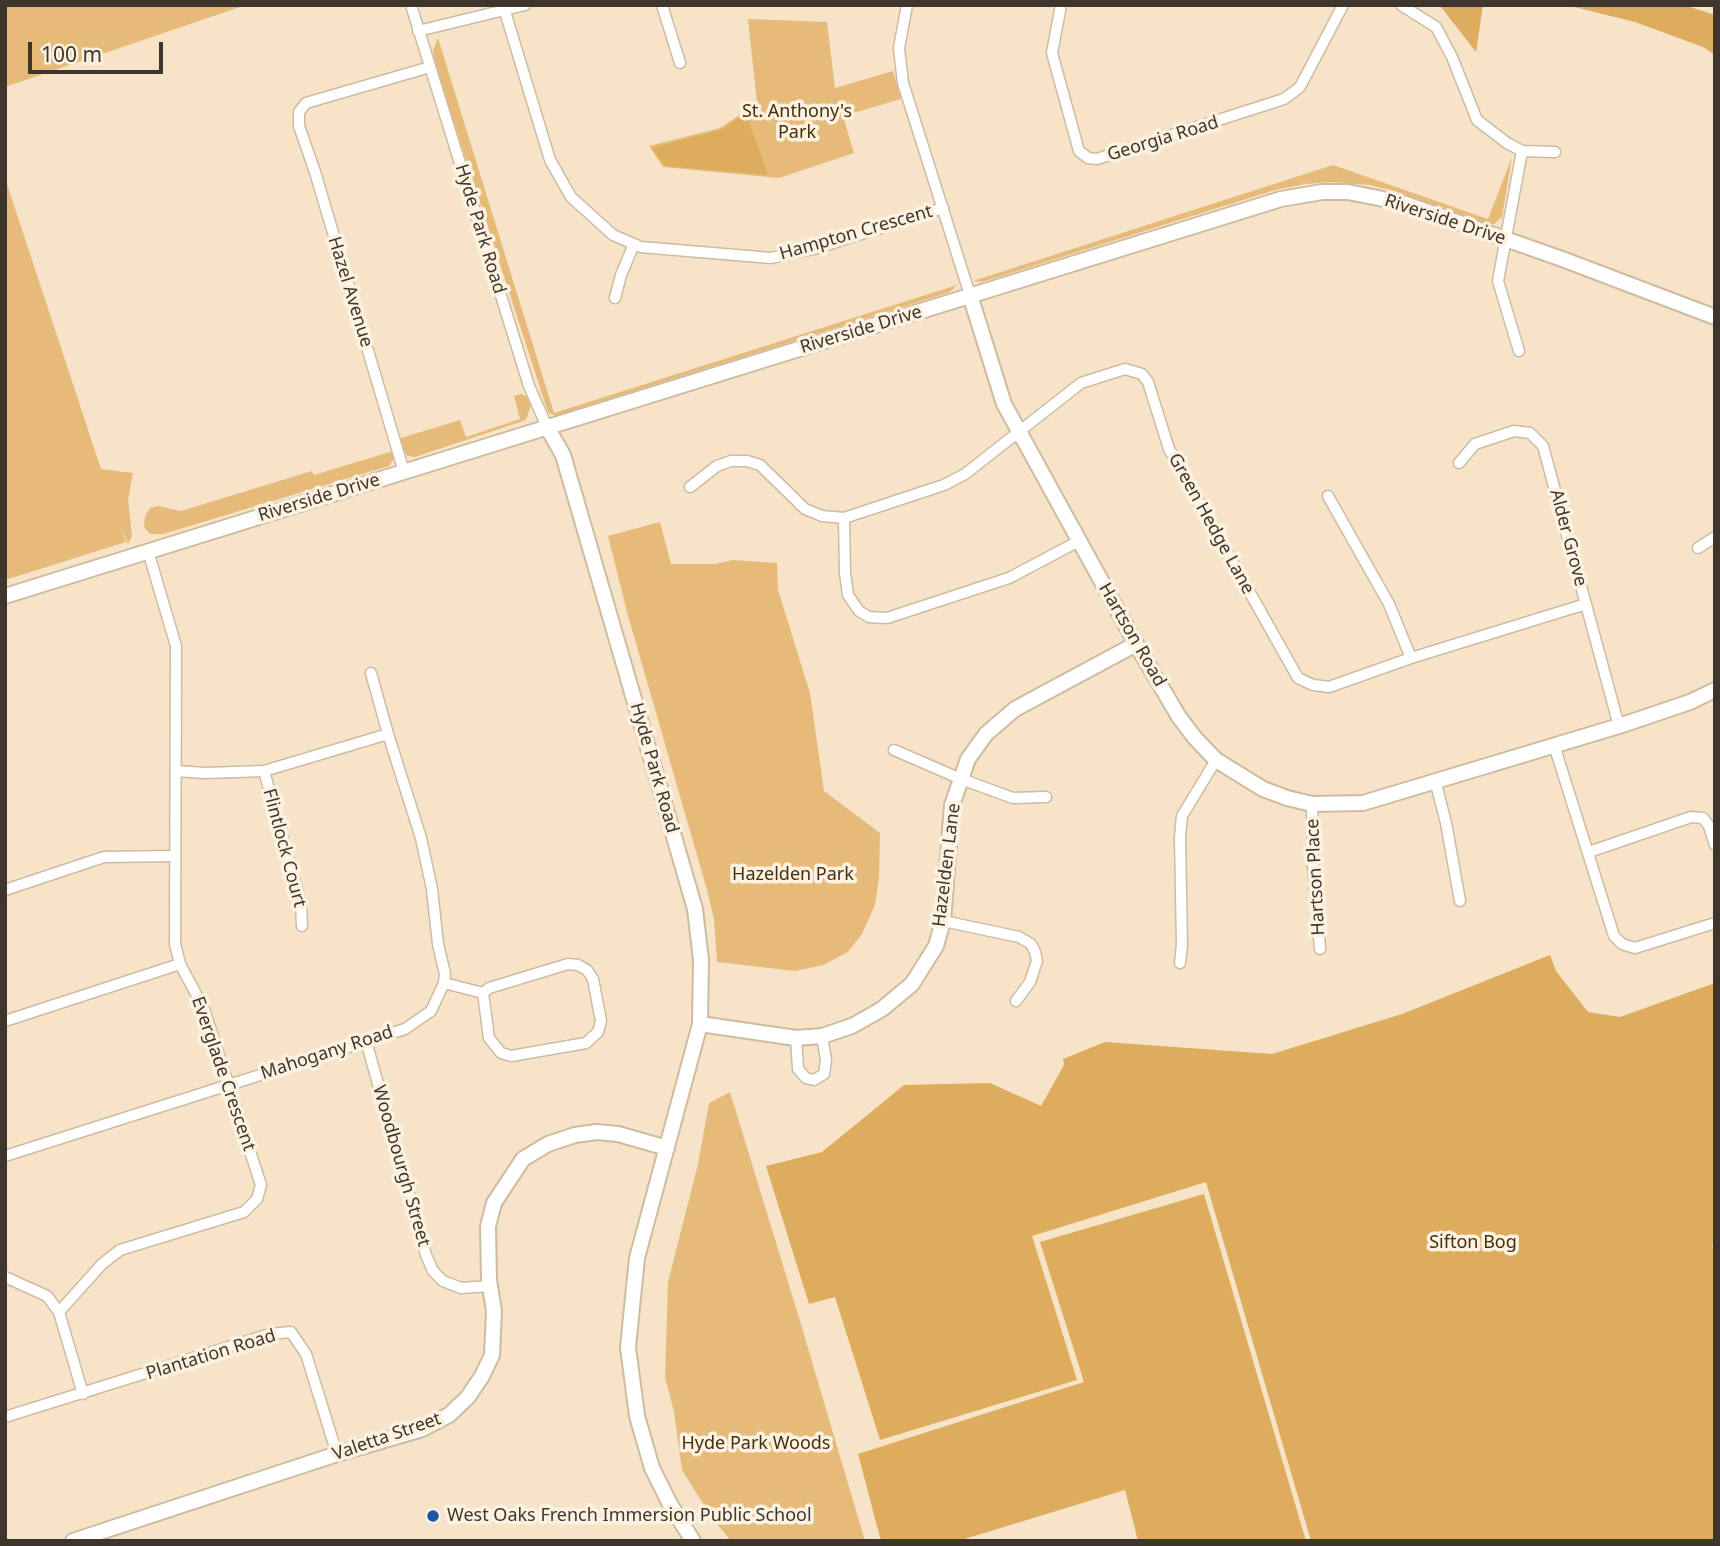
<!DOCTYPE html>
<style>
body{margin:0}
#map{position:relative;width:1720px;height:1546px;overflow:hidden;background:#f6e3c8;font-family:"Noto Sans",sans-serif}
canvas{display:block}
.frame{position:absolute;inset:0;border:7px solid #3e362c;pointer-events:none}
.scale{position:absolute;left:28px;top:42px;width:135px;height:32px;box-sizing:border-box;border:4px solid #3e362c;border-top:0;padding-left:9px;font-size:21px;line-height:24px;white-space:nowrap;color:#3e362c;-webkit-text-stroke:5px #fdf2e2;paint-order:stroke}
</style>
<div id="map">
<canvas width="1720" height="1546"></canvas>
<div class="frame"></div>
<div class="scale">100 m</div>
</div>
<script>
const ctx = document.querySelector('canvas').getContext('2d');
ctx.lineJoin = 'round';
function paint(path, color) {
  ctx.fillStyle = color;
  ctx.fill(path, 'evenodd');
}
function toPath(rows) {
  const path = new Path2D();
  for (const r of rows) {
    path.moveTo(r[0], r[1]);
    for (let i = 2; i < r.length; i += 2) path.lineTo(r[i], r[i + 1]);
  }
  return path;
}
function stroke(path, color, width, dash) {
  ctx.strokeStyle = color;
  ctx.lineWidth = width;
  ctx.lineCap = dash ? 'butt' : 'round';
  ctx.setLineDash(dash || []);
  ctx.stroke(path);
}
function label(font, color, halo, rows, align = 'center') {
  ctx.font = font + ' "Noto Sans",sans-serif';
  ctx.lineWidth = 7;
  ctx.setLineDash([]);
  ctx.textBaseline = 'middle';
  ctx.strokeStyle = halo;
  ctx.fillStyle = color;
  for (const [text, x, y, turn = 0] of rows) {
    ctx.save();
    ctx.translate(x, y);
    ctx.rotate((+turn || 0) * Math.PI / 180);
    ctx.textAlign = isNaN(turn) ? turn : align;
    if (halo) ctx.strokeText(text, 0, 0);
    ctx.fillText(text, 0, 0);
    ctx.restore();
  }
}
const green = toPath([
 [5,5,246,5,5,87],
 [748,19,827,22,835,88,893,71,901,99,843,116,854,153,779,178,663,167,649,146,720,128,757,103],
 [438,38,554,413,957,285,950,292,555,416,548,412,435,64,433,50],
 [1512,157,1502,217,1494,224,1488,224,1398,192,1370,185,1332,182,1305,184,1275,190,982,282,973,281,1333,165,1488,219],
 [5,178,101,469,133,473,128,500,132,536,128,544,120,525,126,542,5,580],
 [521,394,526,396,531,405,526,420,415,457,407,456,398,439,460,420,466,437,520,419,514,396],
 [393,451,394,459,389,466,163,534,150,534,144,527,145,516,150,508,158,506,181,511,312,471,314,475],
 [660,522,671,564,715,564,733,560,777,563,778,590,810,693,824,791,880,833,879,878,875,905,862,934,848,952,823,965,795,971,717,962,714,919,707,890,627,612,608,536],
 [730,1092,800,1321,865,1541,731,1541,712,1518,682,1470,674,1412,665,1377,668,1282,698,1164,709,1103]
]);
const forest = toPath([
 [1440,5,1483,5,1476,52,1441,7],
 [1566,5,1684,5,1715,15,1715,55,1703,47,1635,22],
 [746,113,768,175,665,166,652,148,723,129],
 [1550,955,1556,971,1588,1012,1620,1017,1715,983,1715,1243,1712,1245,1715,1254,1715,1541,1311,1541,1206,1182,1032,1236,1077,1380,880,1440,835,1297,809,1304,766,1166,822,1152,904,1085,990,1083,1041,1106,1064,1065,1063,1059,1105,1042,1272,1054,1402,1014],
 [1204,1194,1306,1541,1138,1541,1125,1490,958,1541,881,1541,858,1454,1084,1382,1040,1242]
]);
const street = toPath([
 [411,5,529,386,547,427],
 [503,5,550,160,571,197,613,235,641,247,771,258,814,249,943,208],
 [662,5,680,63],
 [907,5,899,48,903,83,970,295],
 [1061,5,1052,53,1079,151,1088,158,1097,159,1284,99,1300,87,1343,5],
 [1401,5,1436,27,1452,57,1477,120,1507,143,1522,151,1498,281,1519,351],
 [418,31,525,5],
 [1522,151,1555,152],
 [615,298,621,275,634,244],
 [1459,463,1475,444,1514,431,1530,433,1543,446,1619,726],
 [404,472,315,172,299,126,299,112,306,103,430,67],
 [690,487,717,466,731,461,747,461,760,465,805,509,822,516,844,518,944,485,965,474,1081,383,1125,369,1142,374,1148,382,1169,449,1298,678,1313,685,1329,687,1411,658,1586,604],
 [1328,496,1389,604,1411,658],
 [844,518,845,573,848,595,859,611,869,617,887,618,1009,578,1079,541],
 [1698,548,1715,537],
 [1554,745,1614,936,1622,944,1635,948,1715,923],
 [894,750,961,779,1013,798,1046,797],
 [177,771,205,773,264,771,388,734],
 [264,771,301,904,302,926],
 [1435,780,1446,823,1460,901],
 [1312,804,1313,865,1320,949],
 [1589,852,1691,817,1703,818,1709,826,1715,845],
 [5,890,104,857,175,856],
 [943,921,1019,937,1031,944,1035,952,1037,961,1030,982,1016,1001],
 [1180,963,1182,945,1180,837,1182,816,1216,760],
 [444,983,483,993,489,988,568,964,578,965,587,970,593,979,601,1021,598,1032,586,1043,511,1056,501,1053,489,1038,483,993],
 [5,1021,180,964],
 [796,1038,798,1069,806,1078,814,1080,824,1074,826,1060,822,1036],
 [366,1041,426,1255,433,1271,443,1281,461,1288,490,1286],
 [5,1156,405,1029,431,1011,444,983,445,974,438,944,432,889,421,838,388,734,371,673],
 [5,1277,47,1296,59,1312,83,1394],
 [59,1312,102,1264,120,1250,244,1212,257,1199,261,1185,204,1009,180,964,175,944,176,646,148,551],
 [5,1417,270,1334,291,1332,306,1354,337,1454]
]);
const secondary = toPath([
 [970,295,1004,404,1136,644,1179,717,1195,738,1216,760,1263,789,1287,798,1312,804,1363,803,1619,726,1690,702,1715,690],
 [547,427,563,455,695,909,701,960,700,1024,637,1258,628,1347,637,1416,652,1468,670,1504,693,1541],
 [5,596,1281,199,1322,192,1348,192,1403,203,1562,259,1715,317],
 [700,1024,796,1038,822,1036,852,1026,882,1009,912,984,936,946,943,921,952,805,968,759,986,734,1015,709,1136,644],
 [73,1541,337,1454,422,1429,449,1415,468,1397,482,1376,492,1355,494,1311,489,1280,488,1226,494,1203,523,1159,548,1144,575,1135,597,1132,618,1134,667,1148]
]);
const markers = [
 [433,1516,7,"#1957a7"]
];
const parkNames = [
 ["St. Anthony's",797,112],
 ["Park",797,133],
 ["Hazelden Park",793,875],
 ["Sifton Bog",1473,1243],
 ["Hyde Park Woods",756,1444]
];
const streetNames = [
 ["Georgia Road",1163,139,-17],
 ["Riverside Drive",1445,220,18],
 ["Hyde Park Road",480,229,73],
 ["Hampton Crescent",856,233,-16],
 ["Hazel Avenue",350,292,73],
 ["Riverside Drive",861,330,-17],
 ["Riverside Drive",319,498,-17],
 ["Green Hedge Lane",1211,524,61],
 ["Alder Grove",1568,538,75],
 ["Hartson Road",1132,635,60],
 ["Hyde Park Road",654,768,74],
 ["Flintlock Court",284,848,75],
 ["Hazelden Lane",947,865,-83],
 ["Hartson Place",1316,877,-93],
 ["Mahogany Road",327,1053,-18],
 ["Everglade Crescent",223,1074,71],
 ["Woodbourgh Street",401,1166,74],
 ["Plantation Road",211,1355,-17],
 ["Valetta Street",387,1437,-19]
];
const poiNames = [
 ["West Oaks French Immersion Public School",447,1516]
];
paint(green, '#e6bb7a');
paint(forest, '#deac5d');
stroke(street, '#cdbca2', 13);
stroke(secondary, '#cdbca2', 18);
stroke(street, '#fff', 10);
stroke(secondary, '#fff', 14);
for (const [x, y, r, color] of markers) {
  const dot = new Path2D();
  dot.arc(x, y, r, 0, 2 * Math.PI);
  ctx.fillStyle = color;
  ctx.fill(dot);
  stroke(dot, '#fdf2e2', 2.5);
}
label('18px', '#432f0c', '#fdf2e2', parkNames);
label('18px', '#3e362c', '#fdf2e2', streetNames);
label('18px', '#3e362c', '#fdf2e2', poiNames, 'left');
</script>
